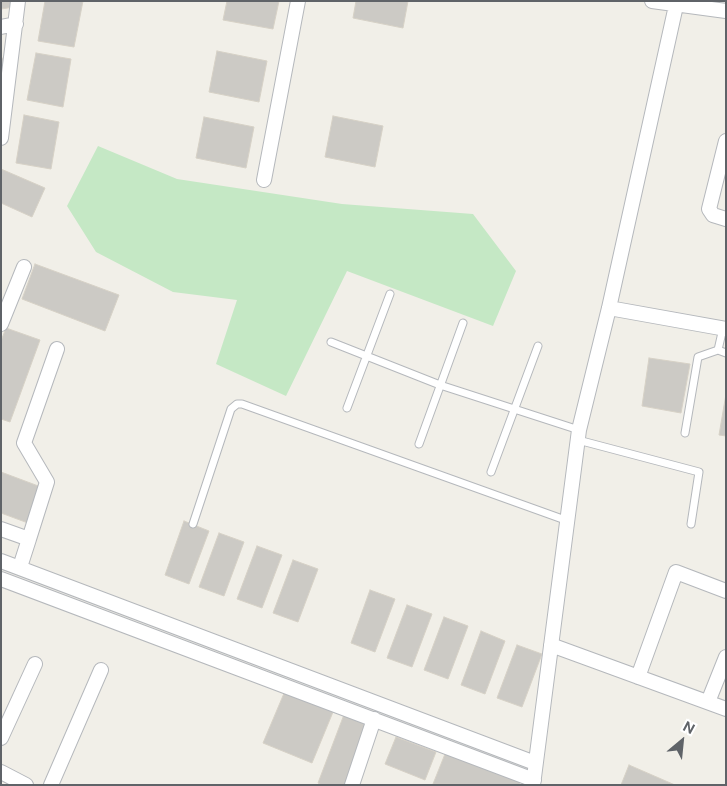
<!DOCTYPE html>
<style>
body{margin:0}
#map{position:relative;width:727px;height:786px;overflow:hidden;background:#f1efe8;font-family:"Public Sans",sans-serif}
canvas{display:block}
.frame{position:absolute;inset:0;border:2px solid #5f6368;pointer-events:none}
.north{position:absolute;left:657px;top:716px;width:50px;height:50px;-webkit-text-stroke:4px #fff;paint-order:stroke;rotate:28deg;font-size:14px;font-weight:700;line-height:20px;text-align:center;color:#5f6368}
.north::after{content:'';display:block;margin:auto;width:18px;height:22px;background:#5f6368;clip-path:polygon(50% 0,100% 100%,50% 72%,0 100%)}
</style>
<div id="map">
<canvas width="727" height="786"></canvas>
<div class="frame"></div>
<div class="north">N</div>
</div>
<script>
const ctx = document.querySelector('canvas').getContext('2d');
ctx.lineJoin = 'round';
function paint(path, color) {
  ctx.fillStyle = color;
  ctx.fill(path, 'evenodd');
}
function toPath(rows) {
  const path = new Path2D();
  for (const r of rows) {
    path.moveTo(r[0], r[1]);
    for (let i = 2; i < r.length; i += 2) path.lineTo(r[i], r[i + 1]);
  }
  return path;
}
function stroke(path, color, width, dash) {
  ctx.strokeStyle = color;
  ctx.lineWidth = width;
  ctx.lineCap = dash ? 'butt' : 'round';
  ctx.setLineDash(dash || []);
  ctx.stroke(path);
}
const green = toPath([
 [98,146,177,179,342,204,473,214,516,271,493,326,347,271,286,396,216,364,237,300,173,292,96,252,67,206]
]);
const building = toPath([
 [1,1,13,1,14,7,1,9,1,1],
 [45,1,83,1,74,47,38,41,45,1],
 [227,1,279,1,273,29,223,20,227,1],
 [356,1,408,1,403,28,353,18,356,1],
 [217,51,267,61,259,102,209,92,217,51],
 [36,53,71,59,63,107,27,100,36,53],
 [1,58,8,59,1,96,1,58],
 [24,115,59,122,51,169,16,163,24,115],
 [333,116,383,126,375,167,325,157,333,116],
 [204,117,254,127,246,168,196,158,204,117],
 [1,169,45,188,32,217,1,203,1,169],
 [35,264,119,295,105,331,22,299,35,264],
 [6,328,40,340,10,422,1,419,1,341,6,328],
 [649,358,690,364,681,413,642,406,649,358],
 [726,394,726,436,719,435,726,394],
 [1,472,41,487,28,523,1,513,1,472],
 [184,521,209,531,189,584,165,575,184,521],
 [219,533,244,542,224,596,199,587,219,533],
 [257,546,282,555,262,608,237,599,257,546],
 [293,560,318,569,298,622,273,613,293,560],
 [370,590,395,599,375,652,351,643,370,590],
 [407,605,432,614,412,667,387,658,407,605],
 [444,617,468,626,448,679,424,670,444,617],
 [481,631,505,641,485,694,461,685,481,631],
 [517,645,542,654,522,707,497,698,517,645],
 [285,691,333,712,312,763,263,743,285,691],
 [345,712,371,722,347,785,322,785,318,783,345,712],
 [396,737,436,752,425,780,385,764,396,737],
 [445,754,520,782,519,785,433,784,445,754],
 [629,765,675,785,621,785,629,765]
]);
const lane = toPath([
 [331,342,440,385,579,430],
 [718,350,723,328],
 [347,408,390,294],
 [685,433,698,357,718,350,726,353],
 [578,440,699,472,691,524],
 [419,444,463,323],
 [491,472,538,346],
 [193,524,231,409,237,404,242,404,568,521]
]);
const street = toPath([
 [652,1,726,11],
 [1,27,16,24],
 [1,138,18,1],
 [726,141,709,209,713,215,726,219],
 [264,180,298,1],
 [609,308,726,329],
 [1,324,24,267],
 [1,529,29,539,20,567],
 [29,539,47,482,24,443,57,349],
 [1,561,535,763],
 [1,579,534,780],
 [551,645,726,709],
 [638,677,676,572,726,591],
 [708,702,726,657],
 [1,738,35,664],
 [1,772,26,785],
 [51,785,101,670],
 [352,785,374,719],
 [533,785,579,430,609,308,677,1]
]);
paint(green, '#c5e8c5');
paint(building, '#cccac5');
stroke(building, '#d6d1c6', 1);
stroke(lane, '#b5b8bc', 9);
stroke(street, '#b5b8bc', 16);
stroke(lane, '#fff', 7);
stroke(street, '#fff', 14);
</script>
